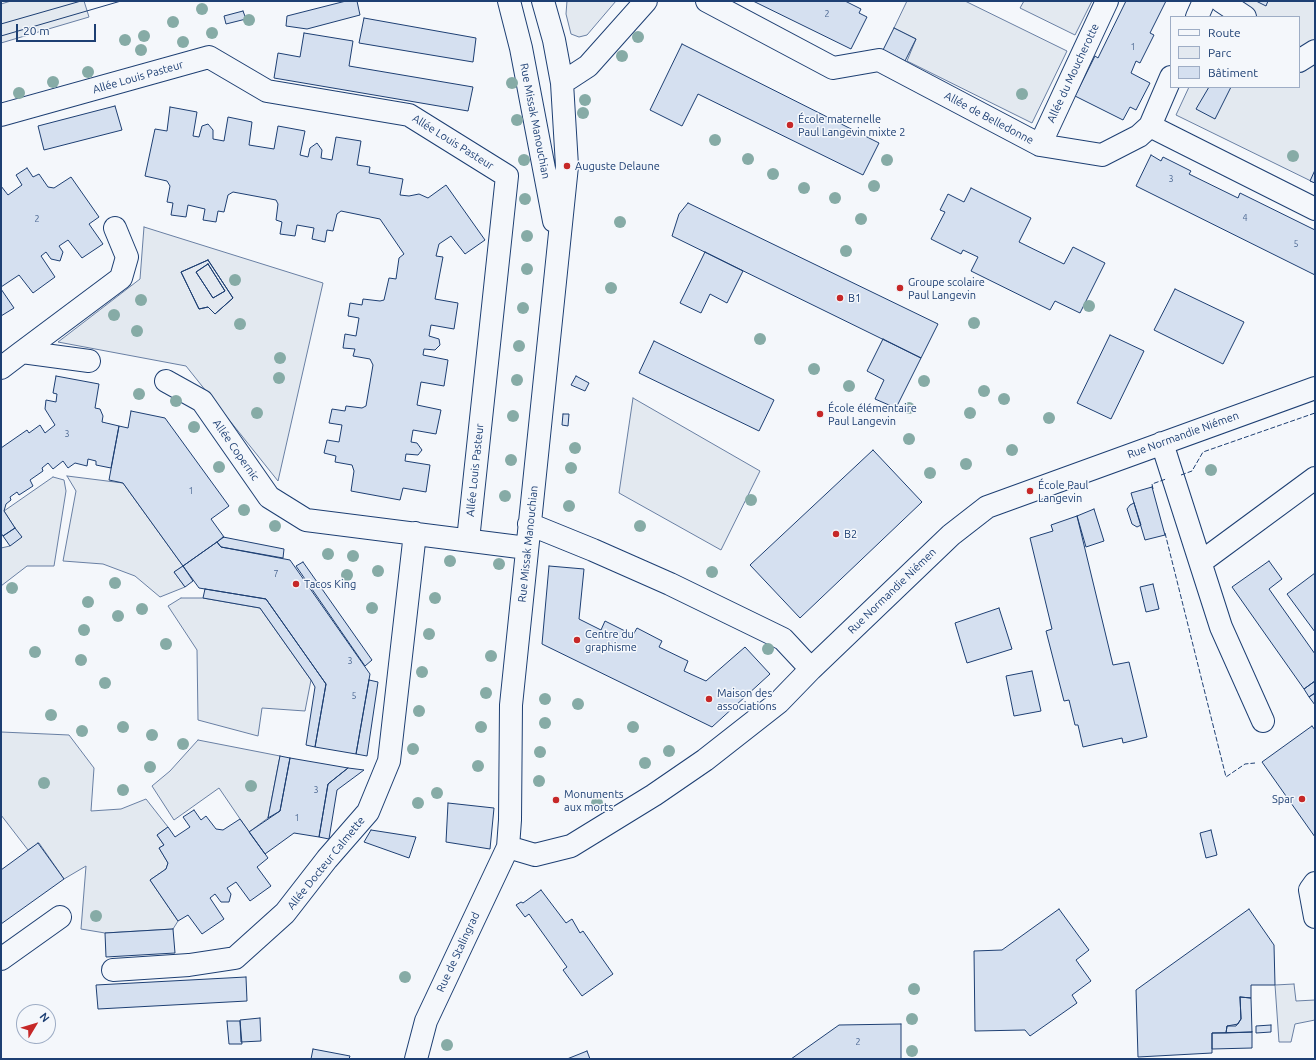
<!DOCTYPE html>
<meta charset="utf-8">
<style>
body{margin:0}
#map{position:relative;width:1316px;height:1060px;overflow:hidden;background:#f4f7fb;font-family:Ubuntu,sans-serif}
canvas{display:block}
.frame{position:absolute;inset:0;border:2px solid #1d3f73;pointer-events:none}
.legend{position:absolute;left:1170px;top:16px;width:130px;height:72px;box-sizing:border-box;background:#f4f7fb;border:1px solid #9eadc5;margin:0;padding:5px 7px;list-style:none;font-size:12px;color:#1d3f73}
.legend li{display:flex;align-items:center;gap:8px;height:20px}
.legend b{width:20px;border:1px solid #9eadc5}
.north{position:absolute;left:16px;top:1004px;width:40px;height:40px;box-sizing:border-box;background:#f4f7fb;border:1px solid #9eadc5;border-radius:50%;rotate:52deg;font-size:11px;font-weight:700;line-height:16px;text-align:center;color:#1d3f73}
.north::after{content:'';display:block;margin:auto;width:14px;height:18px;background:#c62828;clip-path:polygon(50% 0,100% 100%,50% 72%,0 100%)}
.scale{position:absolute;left:16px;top:24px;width:80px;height:18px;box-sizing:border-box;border:2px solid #1d3f73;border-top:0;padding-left:5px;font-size:12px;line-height:14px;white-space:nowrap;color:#1d3f73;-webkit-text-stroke:3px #f4f7fb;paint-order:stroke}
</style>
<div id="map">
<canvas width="1316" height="1060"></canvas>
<div class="frame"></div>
<ul class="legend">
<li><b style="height:5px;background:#f4f7fb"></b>Route</li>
<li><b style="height:11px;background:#e3e9f0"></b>Parc</li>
<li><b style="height:11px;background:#d5e0f0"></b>Bâtiment</li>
</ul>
<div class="north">N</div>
<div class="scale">20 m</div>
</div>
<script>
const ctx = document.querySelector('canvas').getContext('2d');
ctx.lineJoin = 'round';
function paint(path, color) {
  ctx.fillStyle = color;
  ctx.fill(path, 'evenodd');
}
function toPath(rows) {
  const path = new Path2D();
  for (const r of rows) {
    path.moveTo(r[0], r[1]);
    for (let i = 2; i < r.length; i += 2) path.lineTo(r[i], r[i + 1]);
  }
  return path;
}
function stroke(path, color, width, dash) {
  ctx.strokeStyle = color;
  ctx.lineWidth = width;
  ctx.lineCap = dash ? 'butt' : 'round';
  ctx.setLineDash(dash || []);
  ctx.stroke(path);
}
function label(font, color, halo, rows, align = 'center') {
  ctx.font = font + ' Ubuntu,sans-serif';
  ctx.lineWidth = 3;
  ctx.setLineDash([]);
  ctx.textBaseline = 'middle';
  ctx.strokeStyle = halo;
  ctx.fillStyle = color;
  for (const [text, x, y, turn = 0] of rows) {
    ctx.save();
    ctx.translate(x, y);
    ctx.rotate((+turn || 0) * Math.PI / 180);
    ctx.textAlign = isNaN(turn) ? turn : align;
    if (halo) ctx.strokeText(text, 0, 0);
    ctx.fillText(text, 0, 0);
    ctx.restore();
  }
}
const green = toPath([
 [11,1,84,1,89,17,1,43,1,4,11,1],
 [567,1,616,1,587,35,579,37,571,34,566,14,567,1],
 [907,1,965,1,1067,51,1032,123,907,61,916,39,894,28,907,1],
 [1024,1,1092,1,1075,35,1020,8,1024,1],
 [1232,1,1315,1,1315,183,1176,115,1189,87,1299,87,1299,17,1224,17,1232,1],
 [144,227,323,283,278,481,186,366,58,342,140,279,144,227],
 [633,398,760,471,721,550,619,493,633,398],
 [67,476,123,483,183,566,174,572,185,587,160,597,135,576,103,564,63,561,76,491,67,476],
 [53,477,64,480,66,491,54,566,27,566,1,586,1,548,10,546,15,528,4,511,53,477],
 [181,598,203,598,260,608,311,680,305,711,262,708,258,736,198,720,197,650,168,606,181,598],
 [1,732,69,735,94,768,91,811,121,809,146,799,168,827,157,835,164,845,159,848,168,863,166,869,150,880,178,921,173,929,105,933,81,929,86,866,64,879,39,843,28,850,1,815,1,732],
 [198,740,280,756,268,818,249,832,219,788,174,820,152,786,170,771,198,740],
 [1294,984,1296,1001,1315,1000,1315,1020,1295,1024,1291,1042,1279,1042,1275,985,1294,984]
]);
const building = toPath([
 [346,1,357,1,360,15,307,29,286,26,287,16,346,1],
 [753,1,845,1,861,9,859,13,867,17,851,49,753,1],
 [1126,1,1166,1,1150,33,1154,35,1140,63,1136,61,1131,73,1150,83,1136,110,1130,107,1123,120,1075,96,1095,56,1098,58,1126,1],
 [1256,1,1268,1,1266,6,1256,1],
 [243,11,246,19,226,24,224,16,243,11],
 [364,18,476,38,473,62,359,43,364,18],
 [894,28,916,39,905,61,883,50,894,28],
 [304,33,353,41,349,66,473,87,468,111,274,78,278,53,300,57,304,33],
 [682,44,879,143,863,175,698,94,682,126,650,110,682,44],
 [1209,87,1231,87,1215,119,1196,109,1209,87],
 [115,106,122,130,44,150,38,126,115,106],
 [170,107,197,112,193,136,199,137,202,126,208,124,213,130,213,139,224,141,228,117,252,122,249,145,274,149,278,126,305,131,300,155,308,157,310,148,317,143,322,150,321,158,332,160,336,137,361,141,357,165,370,167,369,173,403,179,400,195,409,196,419,194,428,198,446,185,485,240,465,254,451,236,439,244,436,256,443,257,435,299,458,303,454,329,431,325,429,336,439,339,440,345,435,350,424,349,423,355,448,360,444,386,421,382,417,405,441,410,436,434,413,430,411,442,417,443,422,450,418,455,406,454,405,461,430,465,426,492,403,488,400,500,351,491,354,471,352,465,335,462,336,456,324,453,327,440,339,442,342,425,329,423,332,409,345,411,346,406,362,408,366,406,373,365,370,359,353,356,355,349,343,348,345,334,356,336,359,318,348,316,350,303,362,305,363,299,380,301,384,300,389,278,396,279,399,258,404,254,380,219,341,211,337,214,333,231,327,230,325,242,312,239,314,228,297,225,295,236,280,234,282,222,276,220,278,204,276,200,233,192,228,195,224,212,218,211,216,222,203,220,205,209,188,205,186,217,171,215,173,203,167,202,170,186,167,181,145,176,155,129,167,131,170,107],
 [1151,155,1161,161,1163,157,1191,171,1189,174,1238,198,1240,193,1315,230,1315,275,1136,186,1151,155],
 [27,168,33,177,39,174,48,187,54,188,71,177,99,217,89,224,103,244,82,258,68,240,59,246,63,252,60,261,51,259,46,252,41,256,55,277,33,293,19,275,1,287,1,186,8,195,22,185,16,175,27,168],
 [1315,170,1315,183,1310,181,1315,170],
 [971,188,1031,218,1019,242,1064,264,1073,247,1105,263,1080,313,1055,301,1050,310,971,271,978,257,963,250,961,254,931,239,945,212,940,210,948,194,964,202,971,188],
 [688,203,938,324,921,358,672,236,679,214,688,203],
 [705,252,743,271,727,303,710,294,701,313,680,303,705,252],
 [208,260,233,298,215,314,208,307,199,309,181,272,208,260],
 [208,264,225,291,213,298,196,272,208,264],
 [208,260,233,298,215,314,208,307,199,309,181,272,208,260],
 [208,264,225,291,213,298,196,272,208,264],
 [1,289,14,308,1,316,1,289],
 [1175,289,1244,322,1223,364,1154,330,1175,289],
 [1110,335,1144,351,1111,419,1077,403,1110,335],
 [883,339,921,358,896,408,875,399,884,380,867,371,883,339],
 [654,341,774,400,759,431,639,373,654,341],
 [56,376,99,384,95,408,100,409,103,416,102,422,119,426,111,468,96,465,96,461,88,459,87,466,75,463,68,468,63,461,53,469,48,463,42,468,43,471,30,480,33,486,19,495,17,492,10,497,11,500,6,504,4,511,15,528,3,536,1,533,1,448,27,430,29,433,40,425,45,433,55,425,45,409,46,400,56,402,57,394,53,393,56,376],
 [576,376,589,383,585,391,571,385,576,376],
 [131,411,165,418,229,506,211,519,224,537,183,566,123,483,109,480,119,426,128,428,131,411],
 [563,414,569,414,568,426,562,425,563,414],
 [873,450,922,502,800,618,750,565,873,450],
 [1152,487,1165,535,1145,540,1131,493,1152,487],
 [1134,503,1141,525,1137,527,1132,524,1127,509,1130,505,1134,503],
 [1094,509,1104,541,1086,547,1077,516,1094,509],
 [1077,516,1113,665,1129,662,1147,737,1123,743,1122,738,1083,747,1078,725,1075,725,1069,700,1064,701,1046,631,1052,629,1030,538,1053,531,1051,525,1077,516],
 [15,528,22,537,10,546,3,536,15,528],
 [223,537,284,549,283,558,221,547,217,542,223,537],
 [217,542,221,547,290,560,370,674,356,754,315,747,326,684,266,599,199,588,183,566,217,542],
 [1269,561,1282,579,1269,589,1315,654,1315,681,1304,689,1232,587,1269,561],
 [303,562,372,660,365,666,296,566,303,562],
 [183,566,193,581,185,587,174,572,183,566],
 [549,566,584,569,579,619,601,630,605,621,633,635,637,628,662,641,659,647,688,661,684,671,706,681,745,647,770,674,712,727,542,644,549,566],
 [1315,573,1315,632,1287,594,1315,573],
 [1153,584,1159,609,1146,612,1140,587,1153,584],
 [205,589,266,599,326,684,315,747,306,745,315,687,311,680,260,608,203,598,205,589],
 [999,608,1012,649,967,663,955,623,999,608],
 [1032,671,1041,711,1014,716,1006,676,1032,671],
 [369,680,378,682,367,756,356,754,369,680],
 [1315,681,1315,693,1309,697,1304,689,1315,681],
 [1315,693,1315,705,1309,697,1315,693],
 [1312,726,1315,730,1315,837,1262,762,1312,726],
 [280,756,290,758,280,811,268,818,280,756],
 [290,758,348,768,328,784,319,837,294,833,265,854,249,832,280,811,290,758],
 [348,768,364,770,337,790,329,839,319,837,328,784,348,768],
 [448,803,494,808,490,849,446,842,448,803],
 [194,810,201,820,206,816,216,829,223,830,240,819,268,858,257,867,271,886,250,901,236,882,227,888,231,894,229,902,221,902,215,894,210,898,224,919,202,934,188,915,178,921,150,880,166,869,168,863,159,848,164,845,157,835,168,827,175,837,190,827,183,817,194,810],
 [371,830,416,837,409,858,364,842,371,830],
 [1211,830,1217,855,1206,858,1200,833,1211,830],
 [38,843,64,879,1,924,1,870,38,843],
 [541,890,566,923,572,919,580,933,583,931,613,974,582,996,563,970,567,967,529,914,525,917,516,905,521,902,523,903,541,890],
 [1059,909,1089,950,1076,960,1091,981,1072,995,1077,1003,1030,1036,1025,1030,975,1031,974,951,1002,950,1059,909],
 [1249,909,1274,945,1275,985,1251,985,1251,998,1240,997,1241,1019,1238,1024,1227,1026,1226,1033,1212,1033,1212,1053,1138,1057,1136,990,1249,909],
 [173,929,175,953,106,957,105,933,173,929],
 [246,977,247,1001,98,1009,96,985,246,977],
 [1240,997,1251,998,1252,1032,1226,1033,1227,1026,1236,1026,1241,1019,1240,997],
 [260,1018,261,1041,241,1042,240,1020,260,1018],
 [227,1021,240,1021,242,1044,229,1044,227,1021],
 [901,1024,901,1059,791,1059,839,1025,901,1024],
 [1271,1025,1271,1032,1256,1033,1256,1026,1271,1025],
 [1252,1032,1252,1048,1212,1049,1212,1033,1252,1032],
 [313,1049,350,1056,349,1059,311,1059,313,1049],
 [587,1051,590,1059,567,1059,587,1051]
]);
const minor = toPath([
 [509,1,521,48,554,221],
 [707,1,833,68,879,60,1040,145,1102,155,1139,136,1150,126,1171,77],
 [1221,1,1245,17],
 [1197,17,1204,1],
 [1299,61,1315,51],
 [562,83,588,66,646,1],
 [1,115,209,57,267,91,409,115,507,176,468,540],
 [1150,126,1315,209],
 [1040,145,1107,1],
 [22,352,121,278,127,257,115,228],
 [1,368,22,352,89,361],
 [166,381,202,401,269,497,306,520,527,548],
 [1162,443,1221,627,1263,721],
 [529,524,593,550,670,584,783,639,811,669],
 [1201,562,1315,478],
 [508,847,535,855,571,846,654,795,705,760,779,702,811,669,951,535,987,507,1315,388],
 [1315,883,1310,890,1315,917],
 [1,959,60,917],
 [113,970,189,965,235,958,285,913,327,859,368,812,389,761,415,533],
 [416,1059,426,1021,508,847,510,820,511,705,567,166,562,83,554,40,543,1]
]);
const tram = toPath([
 [1,24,81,1],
 [1,36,121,1]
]);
const fence = toPath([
 [1181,475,1192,471,1203,452,1315,413],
 [1153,489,1152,484,1166,479],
 [1165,533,1226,777,1245,764,1255,763]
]);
const trees = [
 [202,9],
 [249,20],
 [173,22],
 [212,33],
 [144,36],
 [638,37],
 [125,40],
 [183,42],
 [141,50],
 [622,56],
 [88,72],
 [53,82],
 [512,83],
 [19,93],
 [1022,94],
 [585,100],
 [583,113],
 [517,120],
 [715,140],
 [1293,156],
 [748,159],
 [524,160],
 [887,160],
 [773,174],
 [874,186],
 [804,188],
 [835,198],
 [525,199],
 [861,219],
 [620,222],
 [527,236],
 [846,251],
 [527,269],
 [235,280],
 [611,288],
 [141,300],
 [1089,306],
 [523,308],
 [114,315],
 [974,323],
 [240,324],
 [137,331],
 [760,339],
 [519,346],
 [280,358],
 [814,369],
 [279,378],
 [517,380],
 [924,381],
 [849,386],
 [984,391],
 [139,394],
 [1004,399],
 [176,401],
 [909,408],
 [257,413],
 [970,413],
 [513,416],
 [1049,418],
 [194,427],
 [909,439],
 [575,448],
 [1012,450],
 [511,460],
 [966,464],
 [219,467],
 [571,468],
 [1211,470],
 [930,473],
 [505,496],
 [751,500],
 [569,506],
 [244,510],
 [275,526],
 [640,526],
 [328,554],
 [353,556],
 [450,561],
 [499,564],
 [378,571],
 [712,572],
 [347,575],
 [115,583],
 [12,588],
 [435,598],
 [88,602],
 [372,608],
 [142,609],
 [118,616],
 [84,630],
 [429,634],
 [166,644],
 [768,649],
 [35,652],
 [491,656],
 [81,660],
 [422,672],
 [105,683],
 [486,693],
 [545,699],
 [578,704],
 [419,711],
 [51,715],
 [545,723],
 [123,727],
 [481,727],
 [633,727],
 [82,731],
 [152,735],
 [183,744],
 [413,749],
 [669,751],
 [540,752],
 [645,763],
 [478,766],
 [150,767],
 [539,781],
 [44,783],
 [251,786],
 [123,790],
 [437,793],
 [418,803],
 [597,803],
 [96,916],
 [405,977],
 [914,989],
 [912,1019],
 [447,1045],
 [912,1051]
];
const markers = [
 [790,125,4,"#c62828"],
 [567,166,4,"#c62828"],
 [900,288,4,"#c62828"],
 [840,298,4,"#c62828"],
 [820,414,4,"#c62828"],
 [1030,491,4,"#c62828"],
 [836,534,4,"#c62828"],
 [296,584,4,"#c62828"],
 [577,640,4,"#c62828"],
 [709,699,4,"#c62828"],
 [1302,799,4,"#c62828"],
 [556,800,4,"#c62828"]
];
const numberNames = [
 ["2",827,14],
 ["1",1133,47],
 ["3",1171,179],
 ["4",1245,218],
 ["2",37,219],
 ["5",1296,244],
 ["3",67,434],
 ["1",191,491],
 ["7",276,574],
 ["3",350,661],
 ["5",354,696],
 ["3",316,790],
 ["1",297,818],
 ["2",858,1042]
];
const streetNames = [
 ["Allée du Moucherotte",1073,73,-65],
 ["Allée Louis Pasteur",138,77,-16],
 ["Allée de Belledonne",989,118,28],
 ["Rue Missak Manouchian",535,121,79],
 ["Allée Louis Pasteur",453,142,32],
 ["Rue Normandie Niémen",1183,435,-20],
 ["Allée Copernic",236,450,55],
 ["Allée Louis Pasteur",475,470,-84],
 ["Rue Missak Manouchian",528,544,-84],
 ["Rue Normandie Niémen",892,591,-44],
 ["Allée Docteur Calmette",326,863,-51],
 ["Rue de Stalingrad",458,952,-65]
];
const poiNames = [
 ["École maternelle",798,119],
 ["Paul Langevin mixte 2",798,132],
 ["Auguste Delaune",575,166],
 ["Groupe scolaire",908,282],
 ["Paul Langevin",908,295],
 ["B1",848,298],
 ["École élémentaire",828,408],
 ["Paul Langevin",828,421],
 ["École Paul",1038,485],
 ["Langevin",1038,498],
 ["B2",844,534],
 ["Tacos King",304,584],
 ["Centre du",585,634],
 ["graphisme",585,647],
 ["Maison des",717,693],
 ["associations",717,706],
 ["Monuments",564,794],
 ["aux morts",564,807],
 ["Spar",1294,799,"right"]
];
paint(green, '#e3e9f0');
stroke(green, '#687fa3', 1);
paint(building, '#d5e0f0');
stroke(building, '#1d3f73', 1);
stroke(minor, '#1d3f73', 24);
stroke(minor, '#f4f7fb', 22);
stroke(tram, '#1d3f73', 1);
stroke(fence, '#1d3f73', 1, [5, 2]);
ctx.fillStyle = '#86aba6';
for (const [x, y] of trees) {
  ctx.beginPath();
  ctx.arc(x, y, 6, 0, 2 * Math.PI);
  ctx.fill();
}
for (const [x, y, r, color] of markers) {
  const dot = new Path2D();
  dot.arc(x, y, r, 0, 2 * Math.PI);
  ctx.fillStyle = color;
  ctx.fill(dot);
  stroke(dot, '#f4f7fb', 1.5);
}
label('9px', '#4b6792', null, numberNames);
label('11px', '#1d3f73', '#f4f7fb', streetNames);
label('11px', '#1d3f73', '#f4f7fb', poiNames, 'left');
</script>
